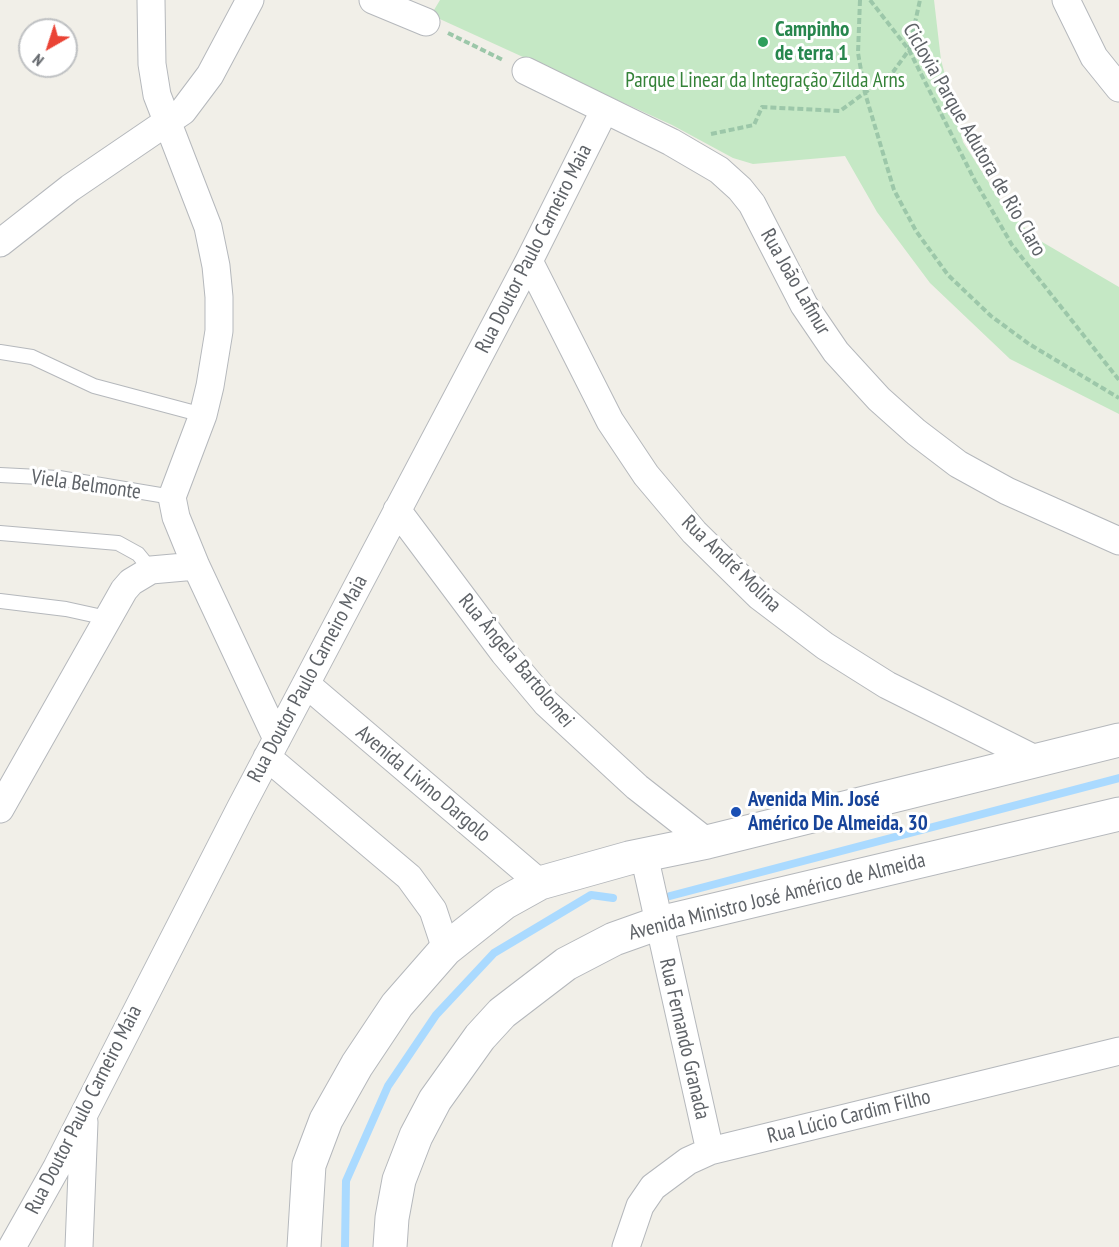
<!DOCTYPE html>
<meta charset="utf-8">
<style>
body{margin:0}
#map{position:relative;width:1119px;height:1247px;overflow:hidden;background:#f1efe8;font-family:"PT Sans Narrow",sans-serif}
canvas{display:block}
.north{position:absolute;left:18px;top:18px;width:60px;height:60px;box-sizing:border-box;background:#fff;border:2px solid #bfc1c3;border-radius:50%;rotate:219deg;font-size:16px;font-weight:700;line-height:24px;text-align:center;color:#5f6368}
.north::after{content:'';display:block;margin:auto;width:21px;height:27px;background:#ea4335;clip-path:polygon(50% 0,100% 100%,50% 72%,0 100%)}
</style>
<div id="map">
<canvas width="1119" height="1247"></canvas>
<div class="north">N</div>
</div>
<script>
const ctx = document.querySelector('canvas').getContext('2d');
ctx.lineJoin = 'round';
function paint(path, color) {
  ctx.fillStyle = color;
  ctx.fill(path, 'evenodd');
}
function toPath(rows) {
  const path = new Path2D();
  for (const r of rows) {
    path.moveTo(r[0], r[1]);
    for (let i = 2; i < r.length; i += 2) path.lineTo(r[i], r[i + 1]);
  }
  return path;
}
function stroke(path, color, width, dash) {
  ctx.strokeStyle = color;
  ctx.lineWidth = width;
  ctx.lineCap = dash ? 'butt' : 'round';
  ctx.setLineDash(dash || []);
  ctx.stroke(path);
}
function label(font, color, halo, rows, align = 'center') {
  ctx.font = font + ' "PT Sans Narrow",sans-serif';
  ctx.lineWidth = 6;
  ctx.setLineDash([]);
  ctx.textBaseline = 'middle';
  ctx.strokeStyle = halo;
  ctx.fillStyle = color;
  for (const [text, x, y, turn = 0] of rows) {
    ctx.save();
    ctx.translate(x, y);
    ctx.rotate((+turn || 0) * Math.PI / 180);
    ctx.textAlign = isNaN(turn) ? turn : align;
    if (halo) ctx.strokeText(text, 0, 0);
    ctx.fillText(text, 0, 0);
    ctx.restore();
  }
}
const green = toPath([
 [440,0,934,0,941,60,963,142,1000,200,1032,236,1119,287,1119,414,1010,359,930,283,877,212,845,156,753,164,733,158,672,125,431,15]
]);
const stream = toPath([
 [670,896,1119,778],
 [345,1247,346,1181,388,1086,436,1015,494,953,591,895,613,898]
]);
const path = toPath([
 [860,0,858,53,865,93,894,190,916,231,948,275,991,316,1029,344,1119,398],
 [870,0,909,50,975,181,1012,245,1119,380],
 [448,33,503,60],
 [711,134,754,125,762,107,840,111,893,72,909,50,920,0]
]);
const service = toPath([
 [0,352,32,357,94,386,203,415],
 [0,475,59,478,172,497],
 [0,533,118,543,138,554,151,570],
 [0,601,66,609,107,618]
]);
const minor = toPath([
 [151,0,152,64,157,95,208,227,216,266,219,297,219,331,210,386,203,415,172,497,176,517,196,566,277,739],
 [373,0,426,22],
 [1066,0,1094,57,1119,88],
 [526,71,671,142,719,170,740,189,752,204,804,305,836,352,879,399,916,432,958,464,1007,491,1119,541],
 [0,243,70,188,183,111,210,75,250,0],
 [529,261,610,421,646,475,694,532,759,596,825,646,887,685,1039,761],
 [397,510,504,653,546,703,637,787,707,842],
 [306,684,540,883],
 [267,757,409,877,433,910,446,949],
 [0,809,124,590,131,582,151,570,196,566],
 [644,855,710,1151],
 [12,1247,57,1167,240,809,529,261,604,111],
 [79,1247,84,1122],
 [626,1247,640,1206,653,1187,688,1161,710,1151,1119,1051]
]);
const tertiary = toPath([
 [304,1247,309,1165,326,1120,357,1065,397,1005,446,949,504,903,540,883,629,858,707,842,1119,740],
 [390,1247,392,1218,399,1180,416,1136,435,1100,480,1037,502,1013,566,964,614,939,659,923,1119,814]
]);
const markers = [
 [763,42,6,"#2e9e5b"],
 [736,812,6,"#1a4fb4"]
];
const leisureNames = [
 ["Campinho",775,30],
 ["de terra 1",775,54]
];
const parkNames = [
 ["Parque Linear da Integração Zilda Arns",765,81]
];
const streetNames = [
 ["Ciclovia Parque Adutora de Rio Claro",974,140,60],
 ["Rua Doutor Paulo Carneiro Maia",534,249,-63],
 ["Rua João Lafinur",795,282,60],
 ["Viela Belmonte",86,485,8],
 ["Rua André Molina",731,564,44],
 ["Rua Ângela Bartolomei",516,661,50],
 ["Rua Doutor Paulo Carneiro Maia",308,679,-62],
 ["Avenida Livino Dargolo",423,784,40],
 ["Avenida Ministro José Américo de Almeida",777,897,-14],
 ["Rua Fernando Granada",684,1039,77],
 ["Rua Doutor Paulo Carneiro Maia",84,1110,-63],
 ["Rua Lúcio Cardim Filho",849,1117,-14]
];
const transitNames = [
 ["Avenida Min. José",748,800],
 ["Américo De Almeida, 30",748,824]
];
paint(green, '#c5e8c5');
stroke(stream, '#aadaff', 8);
stroke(service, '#b5b8bc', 16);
stroke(minor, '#b5b8bc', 29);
stroke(tertiary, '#b5b8bc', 35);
stroke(path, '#9cc7a9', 4, [6, 3]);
stroke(service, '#fff', 14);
stroke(minor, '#fff', 27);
stroke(tertiary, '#fff', 33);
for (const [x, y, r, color] of markers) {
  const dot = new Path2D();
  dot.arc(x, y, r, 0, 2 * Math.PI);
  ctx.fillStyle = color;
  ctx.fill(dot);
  stroke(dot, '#fff', 2);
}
label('bold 21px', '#27864d', '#fff', leisureNames, 'left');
label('21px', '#348238', '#fff', parkNames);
label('21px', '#5f6368', '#fff', streetNames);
label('bold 21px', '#164399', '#fff', transitNames, 'left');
</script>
